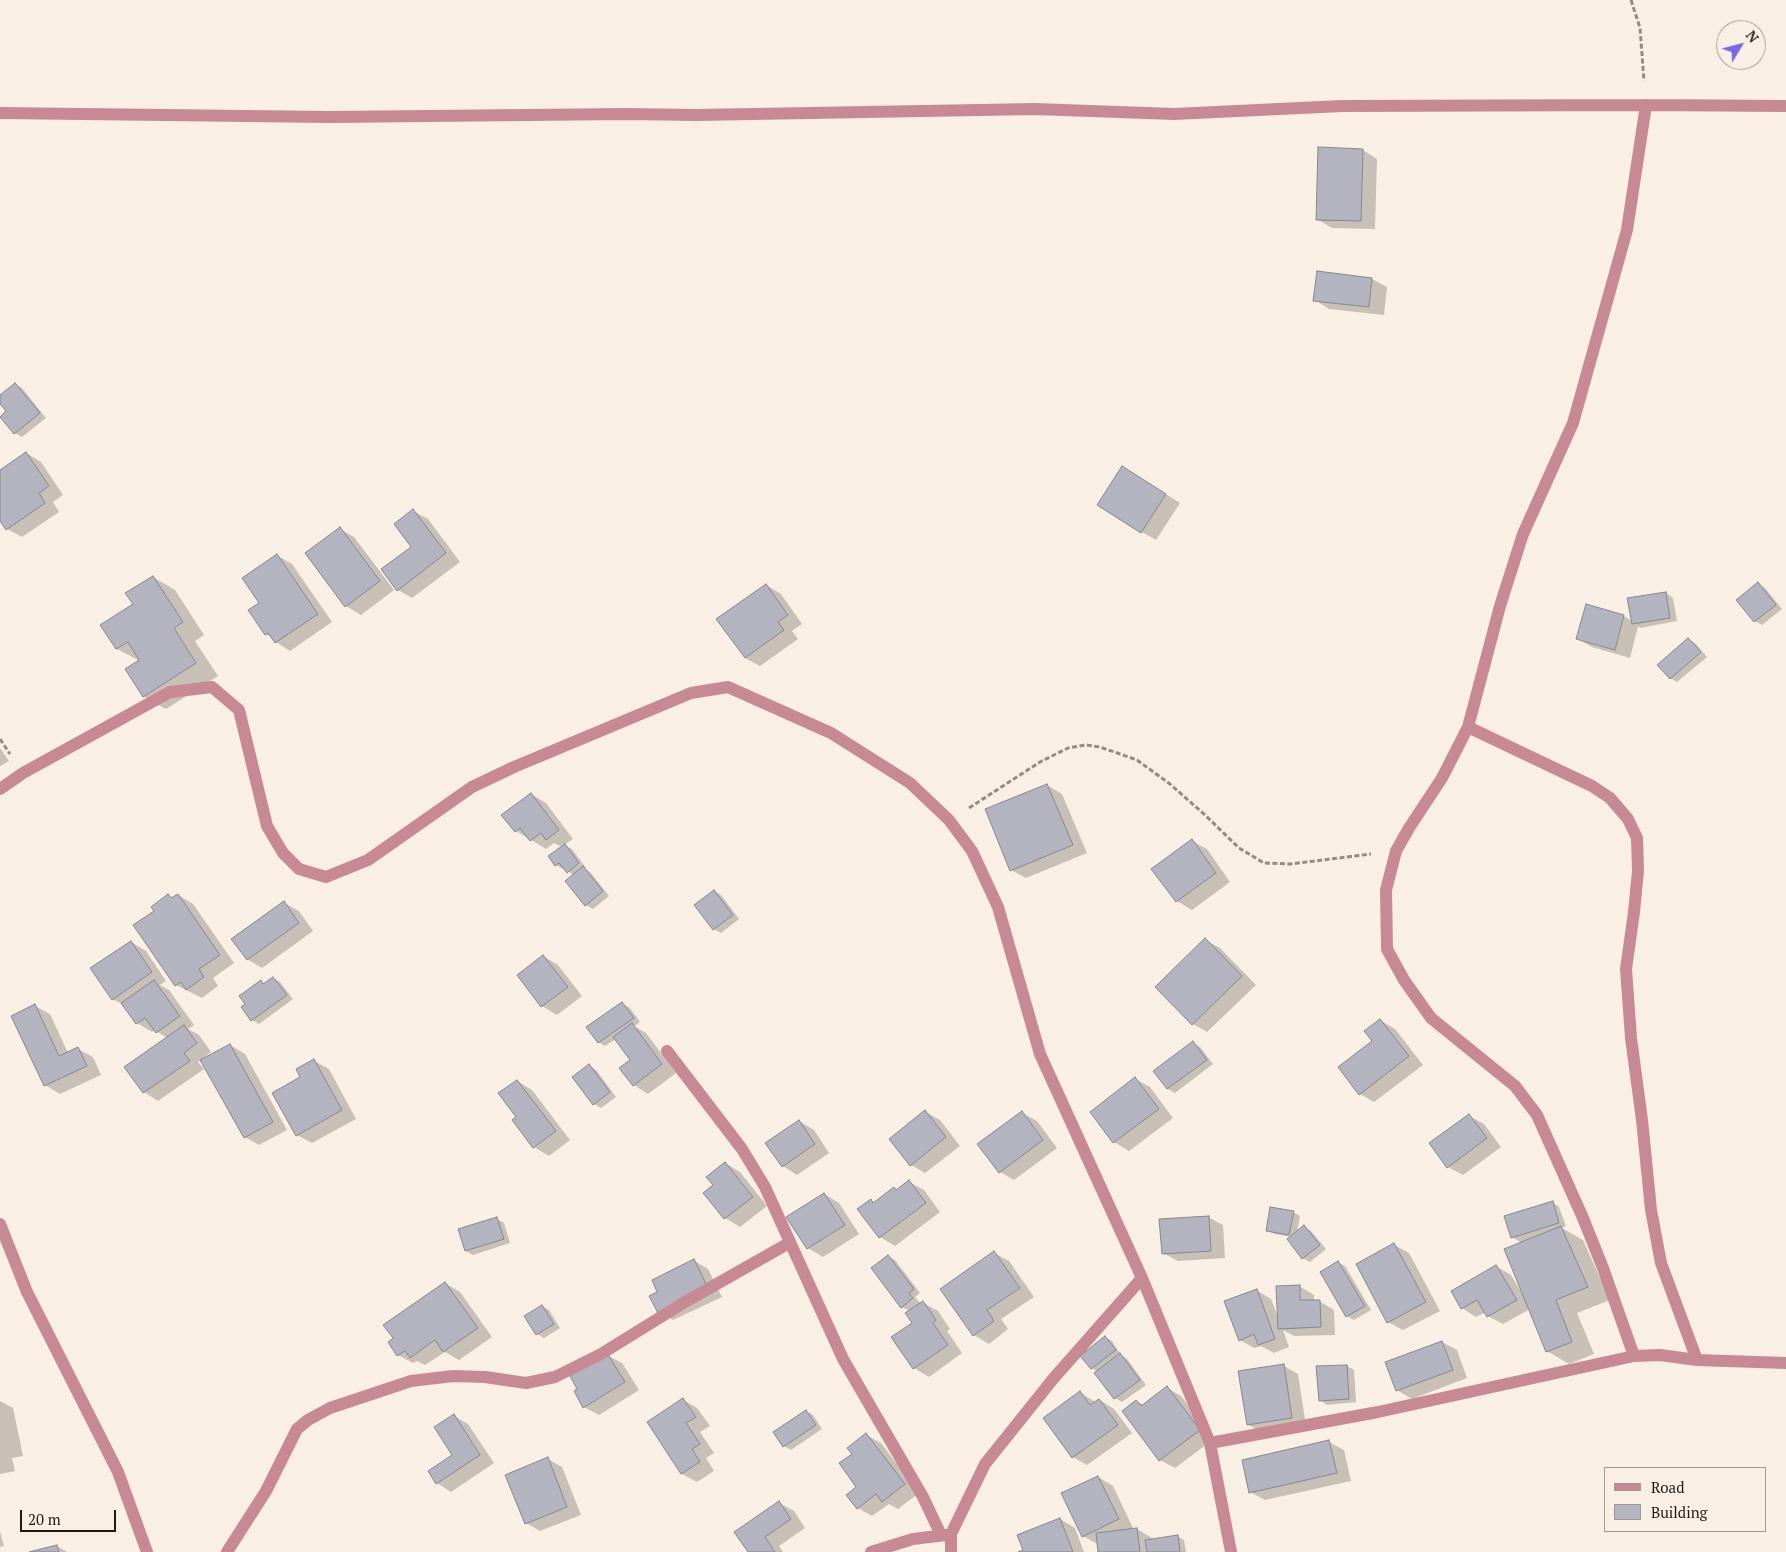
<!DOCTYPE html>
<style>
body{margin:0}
#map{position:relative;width:1786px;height:1552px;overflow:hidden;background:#faefe5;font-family:"PT Serif",serif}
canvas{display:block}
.legend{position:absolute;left:1604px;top:1467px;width:162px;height:65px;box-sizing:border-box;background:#faefe5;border:1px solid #a29a92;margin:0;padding:6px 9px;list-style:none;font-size:15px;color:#1d1a16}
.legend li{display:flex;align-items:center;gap:10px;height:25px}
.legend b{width:25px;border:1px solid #a29a92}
.north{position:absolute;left:1716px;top:20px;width:50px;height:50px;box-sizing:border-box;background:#faefe5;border:1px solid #a29a92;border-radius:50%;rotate:53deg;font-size:14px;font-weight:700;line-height:20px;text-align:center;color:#1d1a16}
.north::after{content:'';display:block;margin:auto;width:18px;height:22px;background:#7669e3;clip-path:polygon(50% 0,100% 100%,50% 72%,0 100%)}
.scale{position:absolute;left:20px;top:1510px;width:96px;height:22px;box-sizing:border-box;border:2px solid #1d1a16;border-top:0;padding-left:6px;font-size:15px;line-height:18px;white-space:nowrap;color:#1d1a16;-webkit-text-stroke:4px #faefe5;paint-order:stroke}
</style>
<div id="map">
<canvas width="1786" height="1552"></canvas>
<ul class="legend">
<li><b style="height:6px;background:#c78a94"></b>Road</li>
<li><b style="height:14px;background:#b3b4c0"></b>Building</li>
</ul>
<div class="north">N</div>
<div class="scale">20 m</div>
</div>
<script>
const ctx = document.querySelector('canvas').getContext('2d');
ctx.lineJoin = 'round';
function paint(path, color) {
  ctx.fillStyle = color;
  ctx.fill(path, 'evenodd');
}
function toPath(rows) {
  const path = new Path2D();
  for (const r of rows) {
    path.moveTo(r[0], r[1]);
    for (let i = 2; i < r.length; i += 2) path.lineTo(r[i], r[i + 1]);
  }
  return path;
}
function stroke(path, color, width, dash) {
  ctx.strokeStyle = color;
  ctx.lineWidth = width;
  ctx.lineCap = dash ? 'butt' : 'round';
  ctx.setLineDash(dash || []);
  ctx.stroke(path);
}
const shadow = toPath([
 [1363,150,1377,159,1375,229,1332,228,1317,219],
 [1318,273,1372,279,1387,287,1384,315,1329,309,1315,300],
 [15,384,22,388,46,418,22,437,15,433,7,411,0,402,0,396],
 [26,453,41,462,63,495,53,502,59,512,22,537,7,529,0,519,0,471],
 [1137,476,1180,503,1156,540,1142,532],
 [413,511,428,519,460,562,412,598,398,590,412,547],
 [340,529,354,537,394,590,361,615,346,606,307,553],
 [278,556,292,564,332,622,290,651,276,642,273,638,266,634,260,603],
 [153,577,175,590,204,635,195,641,218,676,166,709,144,697,127,670,140,661,117,649,102,625,134,605],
 [1758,584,1765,588,1782,609,1762,625,1755,621],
 [766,585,781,594,802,624,792,631,798,639,760,666,745,658],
 [1666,593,1673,598,1677,621,1640,628,1638,626,1630,658,1592,647,1578,639,1624,616,1632,621],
 [1688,639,1695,643,1707,657,1677,682,1670,678],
 [0,748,9,761,0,766],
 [1047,785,1062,794,1087,853,1026,878,1011,870],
 [531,794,546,803,573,839,564,845,572,849,586,868,584,868,590,872,609,896,593,909,586,905,566,881,574,876,565,868,563,869,556,865,562,847,554,843,546,849,516,831],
 [1192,841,1207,849,1230,882,1192,910,1177,901],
 [714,891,721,895,739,919,721,933,714,929],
 [178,895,193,904,234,963,213,978,218,986,202,998,176,985,168,896,173,899],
 [284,903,299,911,313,931,262,968,247,959],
 [1205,940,1220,948,1256,985,1207,1032,1193,1024],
 [131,942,146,951,166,981,160,985,169,990,194,1025,188,1029,199,1035,211,1052,202,1059,203,1060,230,1045,245,1054,287,1130,259,1145,245,1137,201,1059,198,1062,204,1069,158,1101,144,1092,167,1038,155,1030,152,1032,137,1023,124,1005,112,999],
 [543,956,558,965,582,996,557,1015,542,1006],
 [273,978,280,982,293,999,259,1024,252,1020,261,982,265,984],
 [623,1004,630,1008,640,1022,634,1026,646,1033,676,1073,648,1094,634,1085,632,1060,616,1039,605,1046,598,1042],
 [35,1006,50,1014,68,1053,78,1049,93,1057,101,1075,60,1094,45,1085],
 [1380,1020,1395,1029,1423,1065,1374,1102,1360,1094],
 [1193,1043,1200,1047,1213,1064,1175,1093,1168,1089,1155,1071],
 [314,1061,329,1069,356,1119,312,1143,297,1135],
 [589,1066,596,1070,616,1097,601,1108,594,1104],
 [1135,1079,1150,1087,1173,1118,1129,1151,1114,1142,1091,1112],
 [517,1081,532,1090,570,1140,549,1156,534,1147,514,1120,518,1117],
 [925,1112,940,1120,960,1146,925,1173,911,1165],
 [1022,1113,1037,1121,1057,1148,1014,1180,1000,1172],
 [1469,1116,1484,1124,1501,1147,1463,1175,1448,1167],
 [799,1121,814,1130,829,1153,797,1175,783,1166],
 [725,1163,740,1172,767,1206,740,1227,725,1218,715,1186],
 [909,1182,924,1190,940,1212,895,1246,880,1237,859,1209,871,1201,875,1203,894,1188,898,1190],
 [824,1194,839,1203,859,1234,823,1257,808,1248,788,1217],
 [1552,1202,1559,1207,1566,1226,1562,1228,1583,1240,1610,1300,1577,1313,1594,1354,1569,1364,1547,1351,1530,1309,1503,1324,1488,1316,1486,1312,1476,1317,1462,1308,1496,1266,1511,1275,1522,1293,1523,1292,1522,1243,1512,1237],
 [1293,1212,1300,1216,1297,1232,1304,1227,1311,1231,1326,1249,1310,1262,1303,1258,1289,1240,1292,1237,1275,1234,1268,1230],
 [1208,1217,1223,1225,1225,1258,1178,1261,1163,1253],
 [497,1219,504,1223,510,1243,473,1255,466,1251],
 [1394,1245,1409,1253,1440,1311,1403,1330,1388,1322],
 [994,1253,1009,1261,1034,1297,1001,1319,1008,1329,989,1344,974,1335],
 [888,1256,895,1260,920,1293,915,1297,921,1304,923,1303,938,1311,950,1329,947,1331,962,1353,929,1377,914,1368,914,1323,910,1311,902,1307],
 [693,1260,708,1269,722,1297,673,1320,659,1312,659,1292],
 [1338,1262,1345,1266,1371,1310,1354,1320,1347,1316],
 [445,1283,460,1292,492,1337,459,1360,445,1352,425,1365,417,1361,413,1363,398,1355],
 [1299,1286,1314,1295,1314,1301,1319,1301,1334,1310,1335,1335,1294,1336,1283,1330,1289,1347,1274,1353,1261,1346,1254,1348,1240,1340,1256,1290,1271,1299,1278,1317],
 [542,1306,549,1310,560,1328,544,1338,537,1334],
 [1105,1337,1112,1341,1121,1355,1127,1359,1146,1385,1122,1402,1115,1398,1098,1372,1092,1368,1082,1356],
 [1442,1342,1457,1350,1467,1378,1412,1399,1397,1390],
 [607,1355,622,1363,639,1390,599,1415,584,1407],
 [1284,1366,1298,1374,1306,1426,1262,1433,1248,1424],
 [1347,1366,1354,1370,1356,1402,1327,1405,1320,1400],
 [1167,1388,1181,1396,1214,1439,1175,1468,1160,1460,1136,1401,1144,1405],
 [1080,1393,1096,1402,1100,1400,1114,1409,1132,1433,1087,1465,1073,1457],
 [683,1400,697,1408,710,1426,700,1432,714,1453,706,1458,714,1471,697,1482,682,1474,649,1422],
 [0,1401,13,1408,23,1456,12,1458,15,1471,0,1474],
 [806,1411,813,1415,822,1429,791,1450,784,1446],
 [454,1416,468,1424,494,1463,451,1492,437,1483,454,1455],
 [866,1435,881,1443,919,1493,898,1509,889,1504,872,1516,858,1508,858,1487,853,1454],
 [1329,1442,1344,1450,1351,1481,1265,1500,1250,1492],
 [548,1459,562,1467,581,1515,540,1531,526,1523],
 [1098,1477,1113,1486,1133,1528,1128,1530,1137,1529,1152,1538,1152,1540,1177,1536,1184,1540,1186,1552,1099,1552,1099,1545,1083,1536],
 [779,1503,794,1511,805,1528,779,1546,783,1552,749,1552],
 [1060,1519,1075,1528,1084,1552,1022,1552],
 [0,1531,4,1546,0,1547],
 [57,1546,67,1552,34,1552]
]);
const building = toPath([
 [1318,147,1363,149,1361,221,1316,220,1318,147],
 [1317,271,1372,278,1369,307,1313,301,1317,271],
 [15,383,40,413,14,434,0,417,6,411,0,404,0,395,15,383],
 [26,452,49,486,39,493,45,503,6,530,0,521,0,470,26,452],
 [1122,466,1166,494,1141,533,1097,505,1122,466],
 [413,509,446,553,397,591,381,569,411,547,394,524,413,509],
 [340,527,380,581,345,607,305,553,340,527],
 [277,554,318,614,275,643,268,633,265,635,248,610,259,603,242,578,277,554],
 [153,576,183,622,174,628,196,663,143,697,125,669,139,660,128,642,116,649,100,625,133,604,125,593,153,576],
 [1758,582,1776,605,1754,622,1736,600,1758,582],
 [766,584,788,615,778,622,784,630,745,658,716,619,766,584],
 [1666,592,1670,618,1632,624,1627,598,1666,592],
 [1586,604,1624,615,1615,650,1576,639,1586,604],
 [1688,638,1701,652,1670,679,1657,665,1688,638],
 [1047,784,1073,845,1010,871,985,809,1047,784],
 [531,793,559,830,546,840,541,833,530,841,520,828,515,832,501,815,531,793],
 [1192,839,1216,873,1176,902,1151,869,1192,839],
 [565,844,579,863,567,873,559,863,555,866,548,856,565,844],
 [583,866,603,891,585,906,565,881,583,866],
 [714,890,733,915,713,930,694,905,714,890],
 [168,894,171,898,178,894,220,955,199,969,204,977,186,990,181,982,175,986,133,925,154,911,151,907,168,894],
 [284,901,299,923,247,960,231,939,284,901],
 [1205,938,1242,976,1192,1025,1155,987,1205,938],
 [131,941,152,972,112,1000,90,968,131,941],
 [543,955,568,987,541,1007,517,975,543,955],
 [273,977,287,995,251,1021,241,1007,245,1004,239,996,261,980,263,984,273,977],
 [154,980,180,1016,156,1033,145,1018,136,1024,121,1003,154,980],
 [622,1002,634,1018,598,1043,586,1027,622,1002],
 [35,1004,59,1056,78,1047,87,1066,44,1086,11,1016,35,1004],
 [1380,1019,1409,1056,1359,1095,1338,1067,1372,1041,1364,1031,1380,1019],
 [632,1023,662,1064,633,1086,619,1068,630,1060,613,1037,632,1023],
 [184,1025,197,1043,184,1053,190,1061,143,1093,124,1067,184,1025],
 [1193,1041,1207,1060,1167,1089,1153,1071,1193,1041],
 [230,1044,273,1122,244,1138,200,1060,230,1044],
 [314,1059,342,1110,296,1136,272,1093,300,1077,296,1069,314,1059],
 [589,1064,610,1092,593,1105,572,1077,589,1064],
 [1135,1077,1159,1109,1113,1143,1090,1112,1135,1077],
 [517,1080,556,1131,533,1148,512,1120,516,1117,498,1093,517,1080],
 [925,1110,946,1137,910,1166,889,1139,925,1110],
 [1022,1111,1043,1140,999,1173,977,1144,1022,1111],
 [1469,1114,1487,1138,1447,1168,1429,1143,1469,1114],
 [799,1120,815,1144,782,1167,765,1143,799,1120],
 [725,1162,753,1197,724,1219,703,1193,713,1185,706,1177,725,1162],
 [909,1180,926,1203,879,1238,857,1209,871,1199,873,1203,894,1187,896,1190,909,1180],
 [824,1193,845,1225,807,1249,786,1217,824,1193],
 [1553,1201,1559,1223,1511,1238,1504,1216,1553,1201],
 [1270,1207,1294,1211,1289,1235,1266,1231,1270,1207],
 [1209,1216,1211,1251,1162,1254,1159,1219,1209,1216],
 [497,1217,504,1239,465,1251,458,1229,497,1217],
 [1304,1225,1320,1245,1302,1259,1287,1239,1304,1225],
 [1561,1226,1588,1287,1556,1300,1572,1342,1546,1352,1504,1249,1561,1226],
 [1394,1243,1426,1302,1387,1323,1356,1264,1394,1243],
 [994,1251,1020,1288,987,1310,994,1321,973,1336,940,1289,994,1251],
 [888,1255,914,1289,909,1293,913,1298,901,1308,871,1268,888,1255],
 [694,1259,708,1288,658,1313,649,1296,657,1292,652,1280,694,1259],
 [1338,1261,1365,1306,1346,1317,1320,1272,1338,1261],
 [1496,1265,1517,1300,1487,1317,1477,1300,1461,1309,1451,1291,1496,1265],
 [445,1282,478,1328,443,1352,435,1340,410,1358,405,1351,397,1356,388,1342,393,1338,383,1325,445,1282],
 [1300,1285,1300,1300,1320,1300,1321,1327,1278,1329,1276,1286,1300,1285],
 [1257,1289,1275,1339,1258,1345,1254,1334,1239,1341,1224,1301,1257,1289],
 [923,1301,936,1320,933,1323,948,1345,913,1369,891,1337,912,1323,905,1313,923,1301],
 [542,1305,554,1324,536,1335,524,1316,542,1305],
 [1105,1336,1116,1350,1091,1369,1080,1356,1105,1336],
 [1442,1341,1453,1370,1396,1391,1385,1362,1442,1341],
 [607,1353,625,1382,583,1408,574,1391,577,1389,570,1376,607,1353],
 [1120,1353,1140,1380,1114,1399,1094,1373,1120,1353],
 [1284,1364,1292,1418,1247,1425,1238,1371,1284,1364],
 [1347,1365,1349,1399,1319,1401,1316,1366,1347,1365],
 [1167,1386,1200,1430,1159,1461,1122,1411,1136,1400,1141,1406,1167,1386],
 [1080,1391,1090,1405,1099,1399,1118,1425,1072,1458,1043,1418,1080,1391],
 [683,1398,696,1417,686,1423,700,1444,692,1449,700,1462,681,1474,647,1422,683,1398],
 [806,1410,816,1425,783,1447,773,1432,806,1410],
 [454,1414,480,1455,436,1484,428,1471,452,1455,434,1427,454,1414],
 [866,1433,905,1484,882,1502,876,1494,857,1509,846,1495,856,1487,839,1463,852,1454,847,1448,866,1433],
 [1329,1440,1337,1473,1249,1493,1242,1460,1329,1440],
 [548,1457,567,1507,525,1524,505,1475,548,1457],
 [1098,1476,1119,1519,1082,1537,1061,1493,1098,1476],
 [779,1501,791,1519,765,1537,775,1552,748,1552,734,1532,779,1501],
 [1060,1518,1073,1552,1018,1552,1023,1550,1017,1535,1060,1518],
 [1137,1528,1140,1552,1098,1552,1096,1533,1137,1528],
 [1178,1535,1180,1552,1147,1552,1145,1540,1178,1535],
 [57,1545,59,1552,29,1552,57,1545]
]);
const path = toPath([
 [1631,0,1640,28,1644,81],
 [0,739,10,754],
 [969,808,1040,762,1068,748,1086,745,1100,747,1137,760,1170,784,1205,815,1239,848,1264,863,1290,864,1371,854]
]);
const minor = toPath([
 [0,113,329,117,626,114,697,115,1035,109,1174,114,1342,106,1646,105,1786,106],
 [1468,727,1592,786,1610,798,1628,819,1637,838,1638,871,1634,912,1626,969,1631,1038,1642,1120,1651,1210,1661,1263,1697,1360],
 [0,789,23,773,170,692,212,687,239,710,267,826,283,853,299,869,326,877,368,860,472,787,514,767,691,693,728,687,831,733,910,783,949,820,972,851,998,907,1040,1054,1142,1278,1210,1443,1231,1552],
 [667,1051,742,1149,765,1187,843,1359,923,1497,941,1535],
 [0,1224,27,1292,118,1472,147,1552],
 [1634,1356,1603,1268,1583,1218,1537,1115,1515,1086,1431,1018,1404,980,1387,949,1386,890,1396,851,1409,828,1442,778,1468,727,1500,606,1523,534,1573,423,1627,230,1646,105],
 [1210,1443,1378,1412,1634,1356,1660,1355,1697,1360,1786,1363],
 [227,1552,266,1491,297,1429,308,1420,330,1408,411,1381,453,1376,485,1377,526,1383,555,1377,601,1354,685,1302,789,1243],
 [871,1552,913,1539,946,1535],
 [951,1552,951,1534,985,1464,1053,1379,1142,1278]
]);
paint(shadow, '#0003');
paint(building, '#b3b4c0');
stroke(building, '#858691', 1);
stroke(path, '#938c85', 3, [5, 2.5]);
stroke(minor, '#c78a94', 12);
</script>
